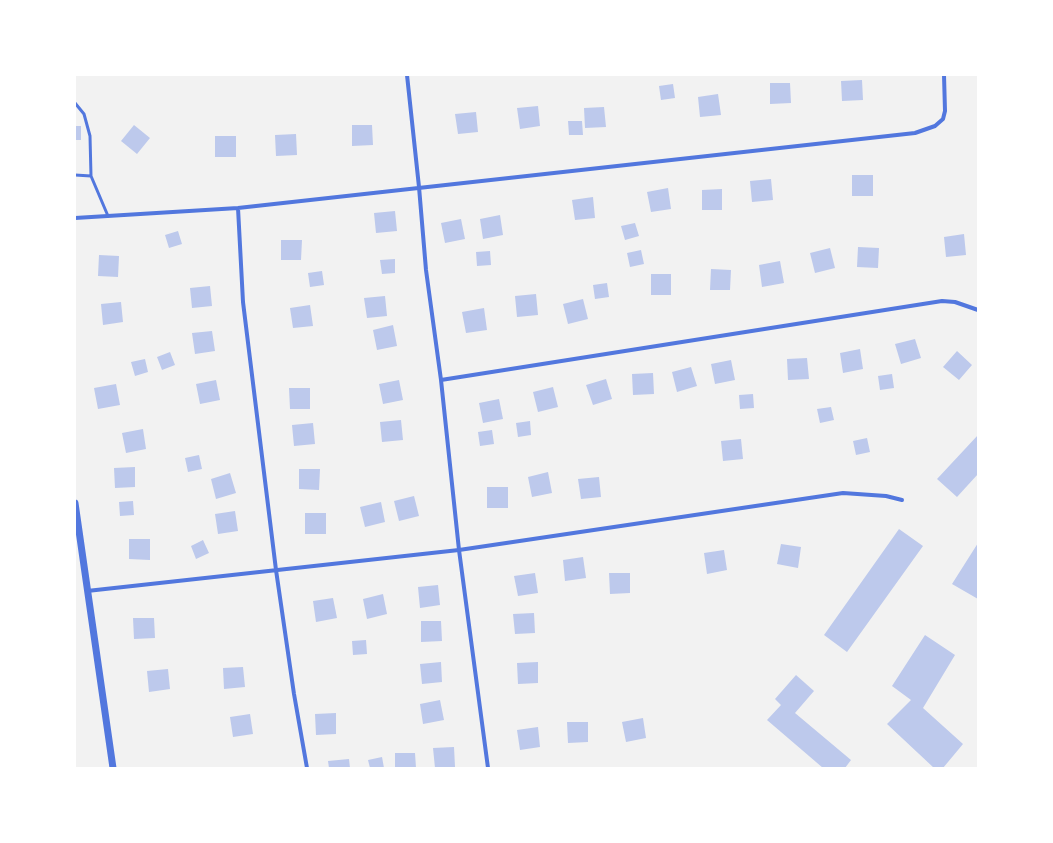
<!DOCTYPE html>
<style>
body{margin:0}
#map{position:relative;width:1053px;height:843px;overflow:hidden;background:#f2f2f2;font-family:Literata,serif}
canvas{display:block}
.frame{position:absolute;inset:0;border:76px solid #fff;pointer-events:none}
</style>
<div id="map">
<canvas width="1053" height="843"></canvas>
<div class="frame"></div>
</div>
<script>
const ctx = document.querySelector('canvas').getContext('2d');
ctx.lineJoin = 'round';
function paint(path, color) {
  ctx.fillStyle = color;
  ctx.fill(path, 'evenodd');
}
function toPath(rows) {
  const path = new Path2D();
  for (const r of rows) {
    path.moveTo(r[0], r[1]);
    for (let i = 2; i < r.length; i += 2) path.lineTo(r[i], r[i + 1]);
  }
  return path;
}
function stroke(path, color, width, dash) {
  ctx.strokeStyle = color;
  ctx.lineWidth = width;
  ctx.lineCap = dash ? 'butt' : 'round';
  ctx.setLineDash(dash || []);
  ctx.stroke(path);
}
const building = toPath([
 [862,80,863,100,842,101,841,81],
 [770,83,790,83,791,103,770,104],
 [673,84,675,98,661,100,659,86],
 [718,94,721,115,700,117,698,97],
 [538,106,540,126,520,129,517,108],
 [604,107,606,127,585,128,584,108],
 [476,112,478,132,458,134,455,114],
 [568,121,582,121,583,135,569,135],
 [134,125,150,138,137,154,121,141],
 [352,125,372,125,373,145,352,146],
 [75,126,81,126,81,140,75,140],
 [296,134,297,155,276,156,275,135],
 [215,136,236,136,236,157,215,157],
 [852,175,873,175,873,196,852,196],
 [771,179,773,200,752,202,750,181],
 [668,188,671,209,651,212,647,192],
 [722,189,722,210,702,210,702,190],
 [593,197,595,218,575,220,572,200],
 [395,211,397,231,376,233,374,213],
 [500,215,503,235,483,239,480,219],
 [461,219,465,239,445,243,441,223],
 [635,223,639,236,625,240,621,226],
 [178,231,182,244,169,248,165,235],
 [964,234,966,255,946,257,944,237],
 [281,240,302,240,301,260,281,260],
 [858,247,879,248,878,268,857,267],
 [830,248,835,268,815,273,810,253],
 [641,250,644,264,630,267,627,253],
 [490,251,491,265,477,266,476,252],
 [99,255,119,256,118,277,98,276],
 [395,259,395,273,382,274,380,260],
 [780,261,784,283,762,287,759,265],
 [711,269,731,270,730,290,710,290],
 [322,271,324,285,310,287,308,273],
 [651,274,671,274,671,295,651,295],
 [607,283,609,297,595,299,593,285],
 [210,286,212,306,192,308,190,288],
 [536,294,538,315,517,317,515,296],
 [385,296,387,316,367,318,364,298],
 [583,299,588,319,568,324,563,304],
 [121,302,123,322,103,325,101,304],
 [310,305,313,326,293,328,290,308],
 [484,308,487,330,466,333,462,312],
 [393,325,397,346,377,350,373,330],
 [212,331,215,351,195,354,192,333],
 [915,339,921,358,901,364,895,344],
 [860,349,863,369,843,373,840,353],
 [957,351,972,365,959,380,943,367],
 [170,352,175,365,162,370,157,357],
 [807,358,809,379,788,380,787,359],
 [145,359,148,372,135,376,131,362],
 [731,360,735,380,715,384,711,364],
 [691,367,697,386,677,392,672,372],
 [653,373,654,394,633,395,632,374],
 [892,374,894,388,880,390,878,376],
 [606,379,612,399,593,405,586,385],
 [216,380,220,400,200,404,196,384],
 [399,380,403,400,383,404,379,384],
 [116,384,120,405,98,409,94,388],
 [553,387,558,407,538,412,533,392],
 [289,388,310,388,310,409,290,409],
 [753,394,754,408,740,409,739,395],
 [499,399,503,419,483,423,479,403],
 [831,407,834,420,820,423,817,409],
 [401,420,403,440,382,442,380,422],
 [530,421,531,435,518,437,516,423],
 [313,423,315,444,294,446,292,425],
 [143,429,146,449,126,453,122,433],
 [492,430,494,444,480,446,478,432],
 [978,435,978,474,957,497,937,479],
 [867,438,870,452,856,455,853,441],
 [741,439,743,459,723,461,721,441],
 [199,455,202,469,188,472,185,458],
 [135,467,135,487,115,488,114,468],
 [299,469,320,469,319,490,299,489],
 [548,472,552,493,532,497,528,477],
 [230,473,236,493,216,499,211,479],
 [599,477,601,497,581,499,578,479],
 [487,487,508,487,508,508,487,508],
 [414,496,419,516,399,521,394,501],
 [133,501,134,515,120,516,119,502],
 [381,502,385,522,365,527,360,507],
 [235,511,238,531,218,534,215,514],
 [305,513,326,513,326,534,305,534],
 [899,529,923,546,847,652,824,635],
 [129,539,150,539,150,560,129,559],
 [203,540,209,553,196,559,191,546],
 [978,543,978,599,952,584],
 [781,544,801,547,798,568,777,564],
 [724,550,727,570,707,574,704,553],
 [583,557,586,578,565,581,563,560],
 [535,573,538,593,518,596,514,576],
 [609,573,630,573,630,593,610,594],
 [438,585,440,605,420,608,418,587],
 [383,594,387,614,367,619,363,599],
 [333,598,337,618,316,622,313,601],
 [534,613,535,633,515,634,513,614],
 [133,618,154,618,155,638,134,639],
 [421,621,441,621,442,641,421,642],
 [925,635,955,655,923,708,963,744,943,768,934,768,887,724,911,700,892,686],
 [366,640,367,654,353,655,352,641],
 [441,662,442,682,422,684,420,664],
 [538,662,538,683,518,684,517,663],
 [243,667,245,687,224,689,223,668],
 [168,669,170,689,149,692,147,671],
 [796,675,814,691,795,713,851,760,845,768,823,768,767,720,781,705,775,699],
 [440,700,444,720,423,724,420,704],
 [336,713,336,734,316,735,315,714],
 [250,714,253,734,233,737,230,717],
 [643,718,646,738,626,742,622,722],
 [567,722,588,722,588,742,568,743],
 [538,727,540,747,520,750,517,730],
 [454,747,455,767,435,768,433,748],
 [395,753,415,753,416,768,395,768],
 [382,757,384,768,370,768,368,760],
 [349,759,350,768,329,768,328,761]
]);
const service = toPath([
 [75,103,84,114,90,136,91,176,108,216],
 [75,175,91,176]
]);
const minor = toPath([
 [407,75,419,187,426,270,441,380,459,550,488,768],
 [238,208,243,302,276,570,294,694,307,768],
 [75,218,238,208,915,133,935,126,943,119,945,111,944,75],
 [441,380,942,301,955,302,978,310],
 [87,591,459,550,843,493,886,496,902,500]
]);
const tertiary = toPath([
 [75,503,113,768]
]);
paint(building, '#bdc9ec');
stroke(service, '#5277de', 3);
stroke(minor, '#5277de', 4);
stroke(tertiary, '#5277de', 7);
</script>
